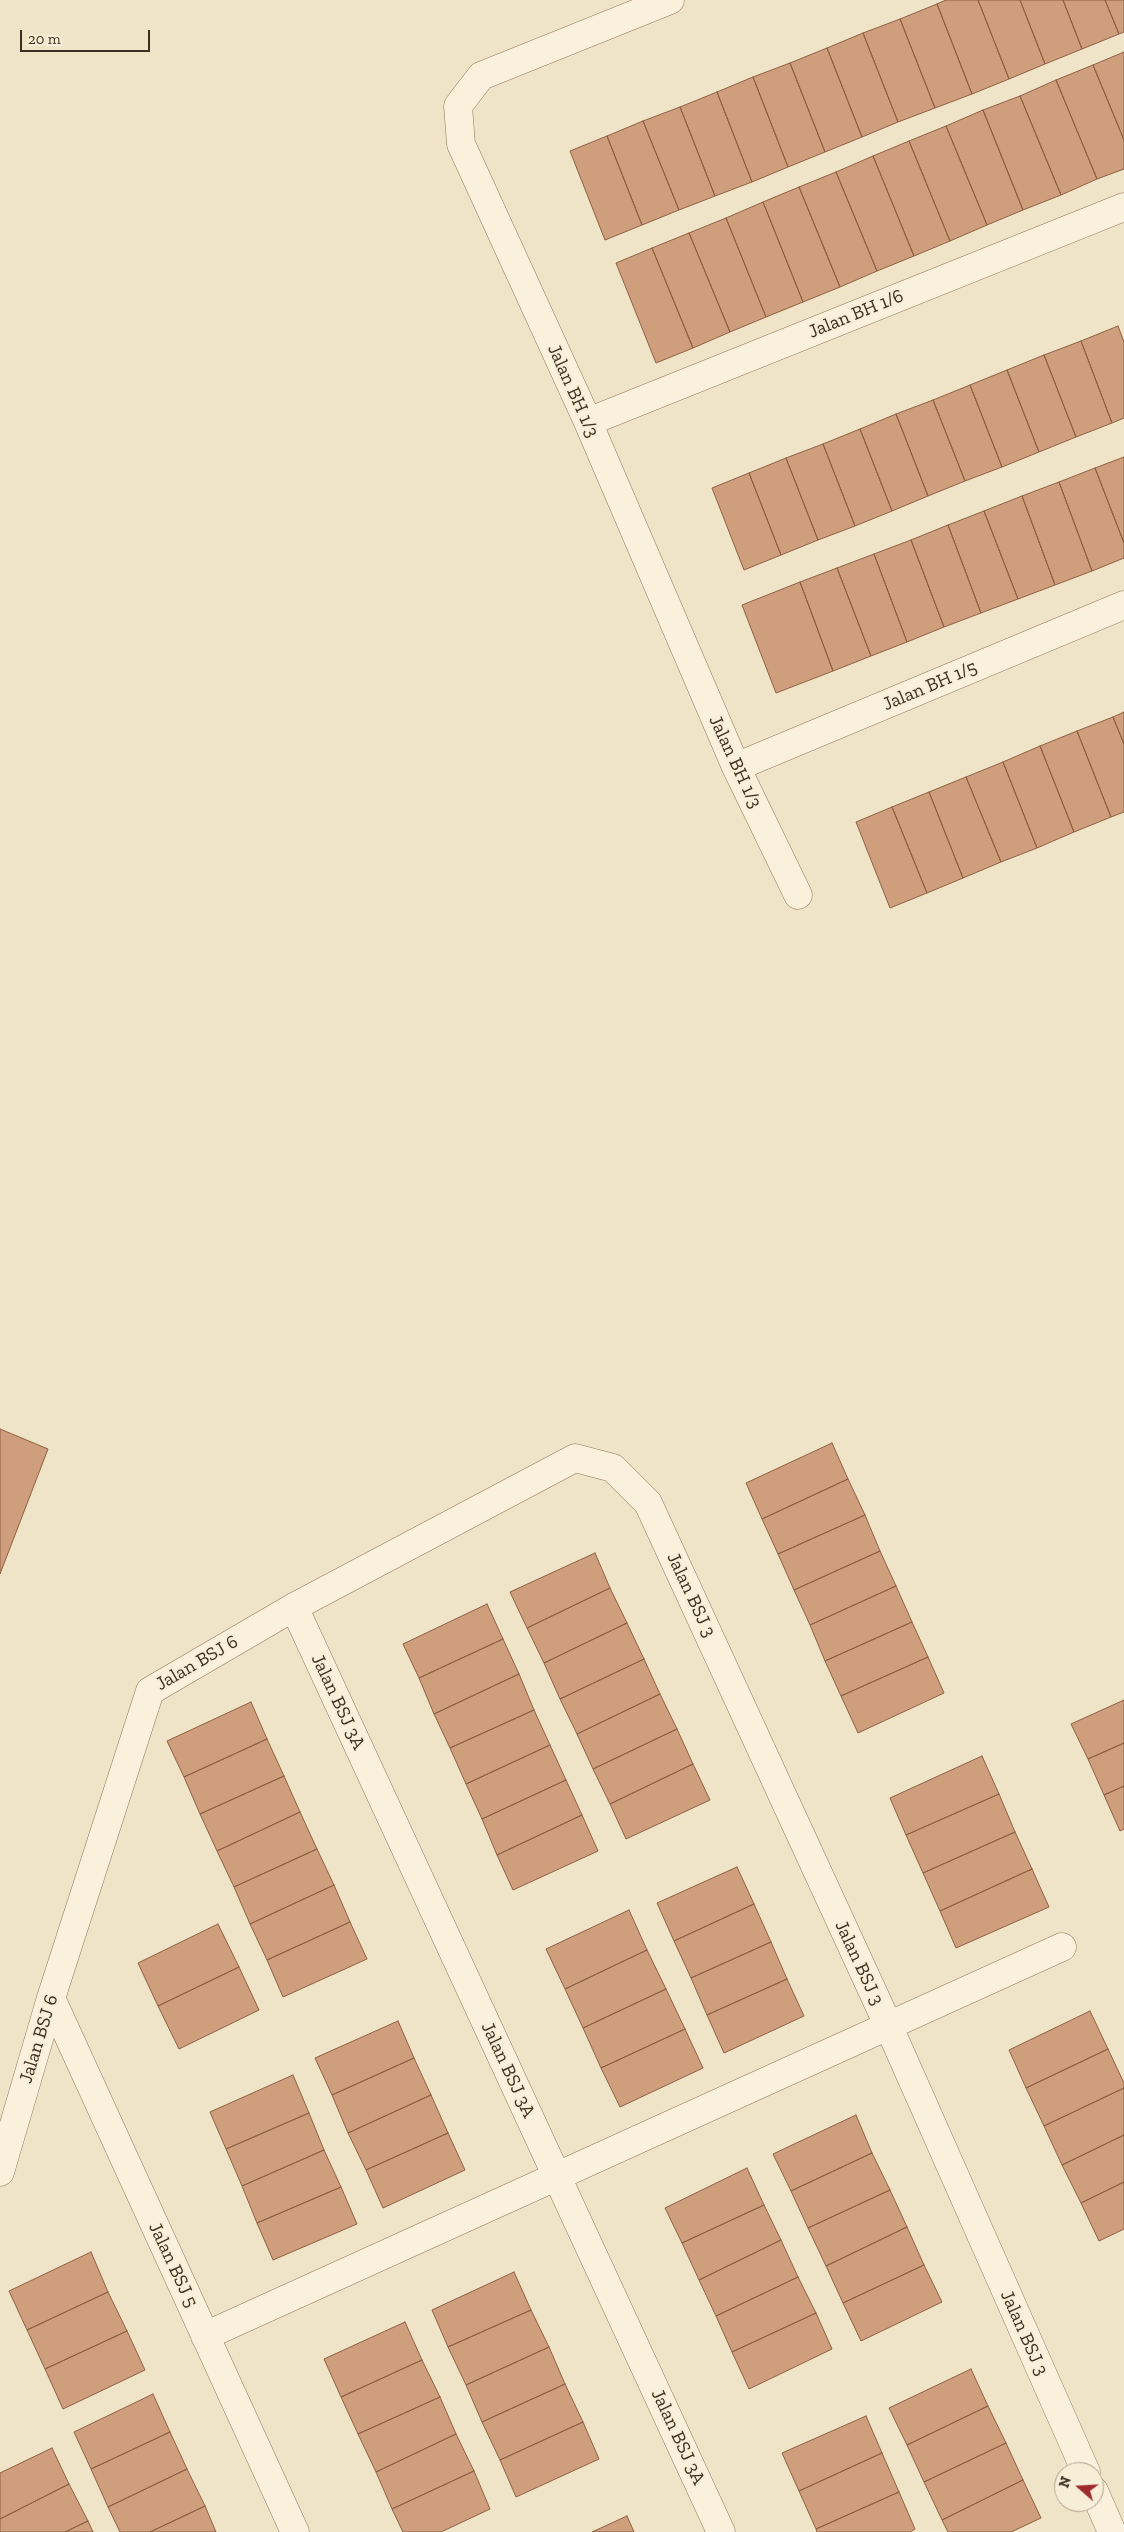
<!DOCTYPE html>
<style>
body{margin:0}
#map{position:relative;width:1124px;height:2532px;overflow:hidden;background:#f0e4c8;font-family:"Zilla Slab",serif}
canvas{display:block}
.north{position:absolute;left:1054px;top:2462px;width:50px;height:50px;box-sizing:border-box;background:#f7eed8;border:1px solid #ada18e;border-radius:50%;rotate:289deg;font-size:14px;font-weight:700;line-height:20px;text-align:center;color:#3d2e20}
.north::after{content:'';display:block;margin:auto;width:18px;height:22px;background:#9e2a2b;clip-path:polygon(50% 0,100% 100%,50% 72%,0 100%)}
.scale{position:absolute;left:20px;top:30px;width:130px;height:22px;box-sizing:border-box;border:2px solid #3d2e20;border-top:0;padding-left:6px;font-size:15px;line-height:18px;white-space:nowrap;color:#3d2e20;-webkit-text-stroke:4px #f7eed8;paint-order:stroke}
</style>
<div id="map">
<canvas width="1124" height="2532"></canvas>
<div class="north">N</div>
<div class="scale">20 m</div>
</div>
<script>
const ctx = document.querySelector('canvas').getContext('2d');
ctx.lineJoin = 'round';
function paint(path, color) {
  ctx.fillStyle = color;
  ctx.fill(path, 'evenodd');
}
function toPath(rows) {
  const path = new Path2D();
  for (const r of rows) {
    path.moveTo(r[0], r[1]);
    for (let i = 2; i < r.length; i += 2) path.lineTo(r[i], r[i + 1]);
  }
  return path;
}
function stroke(path, color, width, dash) {
  ctx.strokeStyle = color;
  ctx.lineWidth = width;
  ctx.lineCap = dash ? 'butt' : 'round';
  ctx.setLineDash(dash || []);
  ctx.stroke(path);
}
function label(font, color, halo, rows, align = 'center') {
  ctx.font = font + ' "Zilla Slab",serif';
  ctx.lineWidth = 4.5;
  ctx.setLineDash([]);
  ctx.textBaseline = 'middle';
  ctx.strokeStyle = halo;
  ctx.fillStyle = color;
  for (const [text, x, y, turn = 0] of rows) {
    ctx.save();
    ctx.translate(x, y);
    ctx.rotate((+turn || 0) * Math.PI / 180);
    ctx.textAlign = isNaN(turn) ? turn : align;
    if (halo) ctx.strokeText(text, 0, 0);
    ctx.fillText(text, 0, 0);
    ctx.restore();
  }
}
const building = toPath([
 [946,0,978,0,1009,79,972,94,937,4,946,0],
 [978,0,1020,0,1045,64,1009,79,978,0],
 [1020,0,1063,0,1082,49,1045,64,1020,0],
 [1063,0,1105,0,1119,34,1082,49,1063,0],
 [1105,0,1124,0,1124,32,1119,34,1105,0],
 [937,4,972,94,935,108,900,19,937,4],
 [900,19,935,108,898,122,863,33,900,19],
 [863,33,898,122,862,137,827,48,863,33],
 [827,48,862,137,825,152,790,63,827,48],
 [1124,52,1124,140,1093,65,1124,52],
 [790,63,825,152,788,167,753,77,790,63],
 [1093,65,1124,140,1124,169,1097,179,1056,80,1093,65],
 [753,77,788,167,752,182,717,92,753,77],
 [1056,80,1097,179,1061,195,1020,96,1056,80],
 [717,92,752,182,715,196,680,107,717,92],
 [1020,96,1061,195,1023,210,983,110,1020,96],
 [680,107,715,196,679,210,643,121,680,107],
 [983,110,1023,210,987,225,946,126,983,110],
 [643,121,679,210,642,225,607,136,643,121],
 [946,126,987,225,950,241,909,141,946,126],
 [607,136,642,225,605,240,570,151,607,136],
 [909,141,950,241,914,256,873,156,909,141],
 [873,156,914,256,877,271,836,172,873,156],
 [836,172,877,271,840,287,799,187,836,172],
 [799,187,840,287,803,302,763,202,799,187],
 [763,202,803,302,766,317,726,218,763,202],
 [726,218,766,317,730,332,689,233,726,218],
 [689,233,730,332,693,348,652,248,689,233],
 [652,248,693,348,656,363,616,263,652,248],
 [1118,326,1124,342,1124,418,1112,423,1081,341,1118,326],
 [1081,341,1112,423,1076,437,1044,355,1081,341],
 [1044,355,1076,437,1039,452,1007,370,1044,355],
 [1007,370,1039,452,1002,467,970,385,1007,370],
 [970,385,1002,467,965,481,933,400,970,385],
 [933,400,965,481,928,496,896,414,933,400],
 [896,414,928,496,892,511,860,429,896,414],
 [860,429,892,511,855,526,823,444,860,429],
 [823,444,855,526,818,540,786,458,823,444],
 [1124,457,1124,543,1095,468,1124,457],
 [786,458,818,540,781,555,749,473,786,458],
 [1095,468,1124,543,1124,558,1092,571,1059,482,1095,468],
 [749,473,781,555,744,570,712,488,749,473],
 [1059,482,1092,571,1055,585,1022,496,1059,482],
 [1022,496,1055,585,1018,599,984,511,1022,496],
 [984,511,1018,599,981,613,948,525,984,511],
 [948,525,981,613,944,627,911,540,948,525],
 [911,540,944,627,907,642,874,554,911,540],
 [874,554,907,642,871,656,837,568,874,554],
 [837,568,871,656,833,671,800,582,837,568],
 [800,582,833,671,776,693,742,605,800,582],
 [1124,712,1124,744,1113,717,1124,712],
 [1113,717,1124,744,1124,812,1111,817,1077,731,1113,717],
 [1077,731,1111,817,1074,832,1040,746,1077,731],
 [1040,746,1074,832,1037,848,1003,762,1040,746],
 [1003,762,1037,848,1001,862,966,777,1003,762],
 [966,777,1001,862,963,878,929,792,966,777],
 [929,792,963,878,927,893,892,807,929,792],
 [892,807,927,893,890,908,856,822,892,807],
 [0,1429,48,1449,0,1574,0,1429],
 [832,1443,848,1479,762,1519,746,1483,832,1443],
 [848,1479,865,1515,778,1554,762,1519,848,1479],
 [865,1515,880,1551,794,1590,778,1554,865,1515],
 [880,1551,896,1586,810,1625,794,1590,880,1551],
 [595,1553,610,1588,527,1628,510,1592,595,1553],
 [896,1586,912,1622,825,1661,810,1625,896,1586],
 [610,1588,627,1623,544,1663,527,1628,610,1588],
 [487,1604,503,1639,419,1678,403,1644,487,1604],
 [912,1622,928,1657,841,1696,825,1661,912,1622],
 [627,1623,644,1659,560,1699,544,1663,627,1623],
 [503,1639,519,1674,434,1714,419,1678,503,1639],
 [928,1657,944,1693,858,1733,841,1696,928,1657],
 [644,1659,660,1694,577,1734,560,1699,644,1659],
 [519,1674,534,1710,450,1748,434,1714,519,1674],
 [660,1694,677,1729,593,1769,577,1734,660,1694],
 [1124,1700,1124,1743,1088,1759,1071,1724,1124,1700],
 [251,1702,267,1739,184,1777,167,1741,251,1702],
 [534,1710,550,1745,466,1784,450,1748,534,1710],
 [677,1729,693,1764,610,1804,593,1769,677,1729],
 [267,1739,284,1776,200,1814,184,1777,267,1739],
 [1124,1743,1124,1786,1104,1795,1088,1759,1124,1743],
 [550,1745,566,1780,482,1819,466,1784,550,1745],
 [982,1756,999,1794,906,1835,890,1798,982,1756],
 [693,1764,710,1800,626,1839,610,1804,693,1764],
 [284,1776,300,1812,217,1851,200,1814,284,1776],
 [566,1780,582,1815,497,1855,482,1819,566,1780],
 [1124,1786,1124,1829,1120,1831,1104,1795,1124,1786],
 [999,1794,1015,1832,923,1873,906,1835,999,1794],
 [300,1812,317,1849,234,1887,217,1851,300,1812],
 [582,1815,598,1851,513,1890,497,1855,582,1815],
 [1015,1832,1032,1869,940,1911,923,1873,1015,1832],
 [317,1849,334,1885,250,1924,234,1887,317,1849],
 [737,1867,754,1904,674,1941,657,1903,737,1867],
 [1032,1869,1049,1907,956,1948,940,1911,1032,1869],
 [334,1885,350,1922,267,1960,250,1924,334,1885],
 [754,1904,771,1942,691,1978,674,1941,754,1904],
 [629,1910,647,1950,565,1989,546,1949,629,1910],
 [350,1922,367,1959,283,1997,267,1960,350,1922],
 [218,1924,239,1967,158,2006,138,1963,218,1924],
 [771,1942,787,1979,707,2015,691,1978,771,1942],
 [647,1950,666,1989,583,2028,565,1989,647,1950],
 [239,1967,259,2010,179,2049,158,2006,239,1967],
 [787,1979,804,2016,724,2053,707,2015,787,1979],
 [666,1989,685,2029,601,2068,583,2028,666,1989],
 [1090,2011,1108,2049,1026,2088,1009,2050,1090,2011],
 [398,2021,414,2058,332,2095,315,2058,398,2021],
 [685,2029,703,2068,620,2107,601,2068,685,2029],
 [1108,2049,1124,2083,1124,2088,1044,2126,1026,2088,1108,2049],
 [414,2058,431,2095,348,2133,332,2095,414,2058],
 [293,2075,309,2113,226,2149,210,2112,293,2075],
 [1124,2088,1124,2135,1062,2165,1044,2126,1124,2088],
 [431,2095,448,2133,366,2170,348,2133,431,2095],
 [309,2113,324,2150,242,2186,226,2149,309,2113],
 [856,2115,872,2153,791,2191,773,2154,856,2115],
 [448,2133,465,2170,383,2208,366,2170,448,2133],
 [1124,2135,1124,2182,1081,2203,1062,2165,1124,2135],
 [324,2150,341,2187,257,2223,242,2186,324,2150],
 [872,2153,890,2190,808,2228,791,2191,872,2153],
 [747,2168,764,2205,682,2243,665,2208,747,2168],
 [1124,2182,1124,2229,1099,2241,1081,2203,1124,2182],
 [341,2187,357,2224,273,2260,257,2223,341,2187],
 [890,2190,907,2227,826,2266,808,2228,890,2190],
 [764,2205,781,2240,699,2280,682,2243,764,2205],
 [907,2227,924,2265,843,2303,826,2266,907,2227],
 [781,2240,798,2277,716,2316,699,2280,781,2240],
 [91,2252,108,2292,27,2330,9,2291,91,2252],
 [924,2265,942,2302,861,2341,843,2303,924,2265],
 [514,2272,531,2310,448,2347,432,2310,514,2272],
 [798,2277,816,2313,732,2352,716,2316,798,2277],
 [108,2292,127,2331,45,2369,27,2330,108,2292],
 [531,2310,549,2347,466,2385,448,2347,531,2310],
 [816,2313,832,2349,749,2389,732,2352,816,2313],
 [405,2322,422,2360,341,2397,324,2359,405,2322],
 [127,2331,145,2370,63,2409,45,2369,127,2331],
 [549,2347,565,2384,482,2422,466,2385,549,2347],
 [422,2360,440,2397,358,2434,341,2397,422,2360],
 [971,2369,988,2406,907,2445,889,2408,971,2369],
 [565,2384,583,2422,500,2460,482,2422,565,2384],
 [153,2394,170,2432,91,2469,74,2432,153,2394],
 [440,2397,456,2434,376,2472,358,2434,440,2397],
 [988,2406,1006,2443,924,2482,907,2445,988,2406],
 [866,2416,882,2453,799,2491,782,2453,866,2416],
 [583,2422,599,2459,516,2497,500,2460,583,2422],
 [170,2432,187,2469,108,2507,91,2469,170,2432],
 [456,2434,474,2471,392,2509,376,2472,456,2434],
 [1006,2443,1023,2480,942,2520,924,2482,1006,2443],
 [52,2448,69,2484,0,2519,0,2473,52,2448],
 [882,2453,899,2492,816,2529,799,2491,882,2453],
 [187,2469,205,2506,150,2532,120,2532,108,2507,187,2469],
 [474,2471,490,2509,441,2532,403,2532,392,2509,474,2471],
 [1023,2480,1041,2518,1011,2532,948,2532,942,2520,1023,2480],
 [69,2484,88,2521,65,2532,0,2532,0,2519,69,2484],
 [899,2492,915,2529,910,2532,817,2532,816,2529,899,2492],
 [205,2506,216,2532,150,2532,205,2506],
 [627,2516,634,2532,592,2532,627,2516],
 [88,2521,93,2532,65,2532,88,2521]
]);
const minor = toPath([
 [670,0,481,76,458,106,461,144,588,422,736,767,798,895],
 [588,422,1124,207],
 [736,767,1124,605],
 [294,1607,721,2532],
 [51,1998,295,2532],
 [0,2172,51,1998,150,1691,294,1607,575,1458,613,1468,648,1503,889,2027,1086,2472],
 [205,2336,1062,1947],
 [1094,2491,1112,2532]
]);
const streetNames = [
 ["Jalan BH 1/6",856,314,-22],
 ["Jalan BH 1/3",573,391,66],
 ["Jalan BH 1/5",930,686,-23],
 ["Jalan BH 1/3",735,762,65],
 ["Jalan BSJ 3",691,1595,65],
 ["Jalan BSJ 6",197,1663,-30],
 ["Jalan BSJ 3A",338,1702,65],
 ["Jalan BSJ 3",859,1963,65],
 ["Jalan BSJ 6",39,2039,-73],
 ["Jalan BSJ 3A",508,2070,65],
 ["Jalan BSJ 5",173,2265,65],
 ["Jalan BSJ 3",1024,2333,66],
 ["Jalan BSJ 3A",678,2437,65]
];
paint(building, '#cf9f7d');
stroke(building, '#8d5f41', 1);
stroke(minor, '#8d765c', 29);
stroke(minor, '#faf1dc', 28);
label('19px', '#3d2e20', '#f7eed8', streetNames);
</script>
